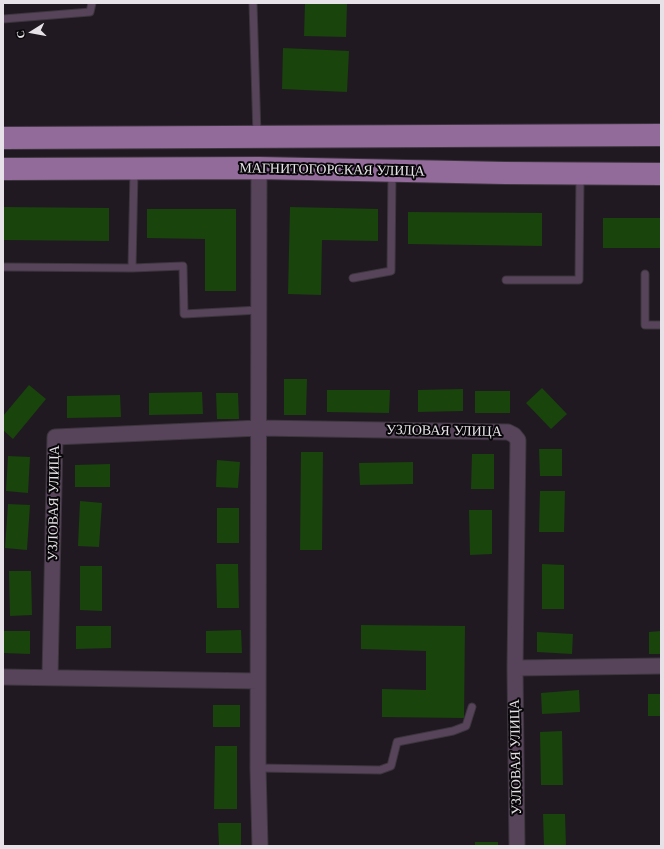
<!DOCTYPE html>
<meta charset="utf-8">
<style>
body{margin:0}
#map{position:relative;width:664px;height:849px;overflow:hidden;background:#201921;font-family:"Libre Baskerville",serif}
canvas{display:block}
.frame{position:absolute;inset:0;border:4px solid #e6e2e7;pointer-events:none}
.north{position:absolute;left:12px;top:12px;width:40px;height:40px;-webkit-text-stroke:3px #080609;paint-order:stroke;rotate:259deg;font-size:11px;font-weight:700;line-height:16px;text-align:center;color:#e6e2e7}
.north::after{content:'';display:block;margin:auto;width:14px;height:18px;background:#e6e2e7;clip-path:polygon(50% 0,100% 100%,50% 72%,0 100%)}
</style>
<div id="map">
<canvas width="664" height="849"></canvas>
<div class="frame"></div>
<div class="north">С</div>
</div>
<script>
const ctx = document.querySelector('canvas').getContext('2d');
ctx.lineJoin = 'round';
function paint(path, color) {
  ctx.fillStyle = color;
  ctx.fill(path, 'evenodd');
}
function toPath(rows) {
  const path = new Path2D();
  for (const r of rows) {
    path.moveTo(r[0], r[1]);
    for (let i = 2; i < r.length; i += 2) path.lineTo(r[i], r[i + 1]);
  }
  return path;
}
function stroke(path, color, width, dash) {
  ctx.strokeStyle = color;
  ctx.lineWidth = width;
  ctx.lineCap = dash ? 'butt' : 'round';
  ctx.setLineDash(dash || []);
  ctx.stroke(path);
}
function label(font, color, halo, rows, align = 'center') {
  ctx.font = font + ' "Libre Baskerville",serif';
  ctx.lineWidth = 4;
  ctx.setLineDash([]);
  ctx.textBaseline = 'middle';
  ctx.strokeStyle = halo;
  ctx.fillStyle = color;
  for (const [text, x, y, turn = 0] of rows) {
    ctx.save();
    ctx.translate(x, y);
    ctx.rotate((+turn || 0) * Math.PI / 180);
    ctx.textAlign = isNaN(turn) ? turn : align;
    if (halo) ctx.strokeText(text, 0, 0);
    ctx.fillText(text, 0, 0);
    ctx.restore();
  }
}
const building = toPath([
 [305,3,347,3,346,37,304,36],
 [283,48,349,51,347,92,282,89],
 [3,207,109,208,109,241,3,240],
 [290,207,378,209,378,241,322,240,321,295,288,294],
 [147,209,236,209,236,291,205,291,205,239,147,238],
 [408,212,542,213,542,246,408,244],
 [603,218,661,218,661,248,603,248],
 [284,379,307,379,306,415,284,415],
 [29,385,46,399,13,439,3,430,3,416],
 [542,388,567,414,551,429,526,403],
 [463,389,463,411,418,412,418,390],
 [327,390,390,390,389,413,327,412],
 [475,391,510,391,510,413,475,413],
 [202,392,203,414,149,415,149,393],
 [216,393,238,393,239,419,217,419],
 [120,395,121,417,67,418,67,396],
 [539,449,562,449,562,476,540,476],
 [301,452,323,452,322,550,300,550],
 [472,454,494,454,494,489,471,489],
 [8,456,30,457,28,493,6,491],
 [217,460,240,462,238,488,216,487],
 [413,462,413,484,360,485,359,463],
 [110,464,110,487,75,487,75,465],
 [540,491,565,491,564,532,539,532],
 [80,501,102,503,99,547,78,546],
 [8,504,30,505,27,550,5,548],
 [217,508,239,508,239,543,217,543],
 [469,510,492,510,492,554,470,555],
 [216,564,238,564,239,608,217,608],
 [542,564,564,565,564,609,542,609],
 [80,566,102,566,102,611,80,610],
 [9,571,31,571,32,615,10,616],
 [361,625,465,626,464,718,382,717,382,689,426,690,426,651,361,649],
 [76,626,111,626,111,648,76,649],
 [241,630,242,653,206,653,206,631],
 [3,631,30,631,30,654,3,653],
 [661,631,661,654,649,654,649,632],
 [537,632,573,634,572,654,537,652],
 [579,690,580,712,542,714,541,693],
 [648,694,661,694,661,716,648,716],
 [213,705,240,705,240,727,213,727],
 [562,731,563,785,541,785,540,732],
 [215,746,237,746,237,809,214,809],
 [543,814,565,814,566,846,544,846],
 [218,823,241,823,241,846,219,846],
 [475,842,498,842,498,846,475,846]
]);
const lane = toPath([
 [253,3,257,135],
 [3,19,90,12,92,3],
 [3,267,132,268,134,171],
 [132,268,183,266,184,314,259,310],
 [645,274,645,325,661,325],
 [353,278,391,271,392,173],
 [506,280,579,280,580,176],
 [258,768,380,770,391,766,397,742,453,731,466,726,472,707]
]);
const street = toPath([
 [259,168,258,768,260,846],
 [515,668,661,666],
 [3,677,258,681],
 [50,677,55,437,259,428,508,432,514,435,518,440,515,668,517,846]
]);
const primary = toPath([
 [3,138,661,135],
 [3,169,259,168,505,173,661,174]
]);
const streetNames = [
 ["МАГНИТОГОРСКАЯ УЛИЦА",332,170,1],
 ["УЗЛОВАЯ УЛИЦА",444,431,1],
 ["УЗЛОВАЯ УЛИЦА",54,503,-89],
 ["УЗЛОВАЯ УЛИЦА",516,757,-91]
];
paint(building, '#19440c');
stroke(lane, '#3c353d', 9);
stroke(street, '#3c353d', 17);
stroke(primary, '#3c353d', 24);
stroke(lane, '#57445b', 7);
stroke(street, '#57445b', 15);
stroke(primary, '#926b9a', 22);
label('14px', '#e6e2e7', '#080609', streetNames);
</script>
